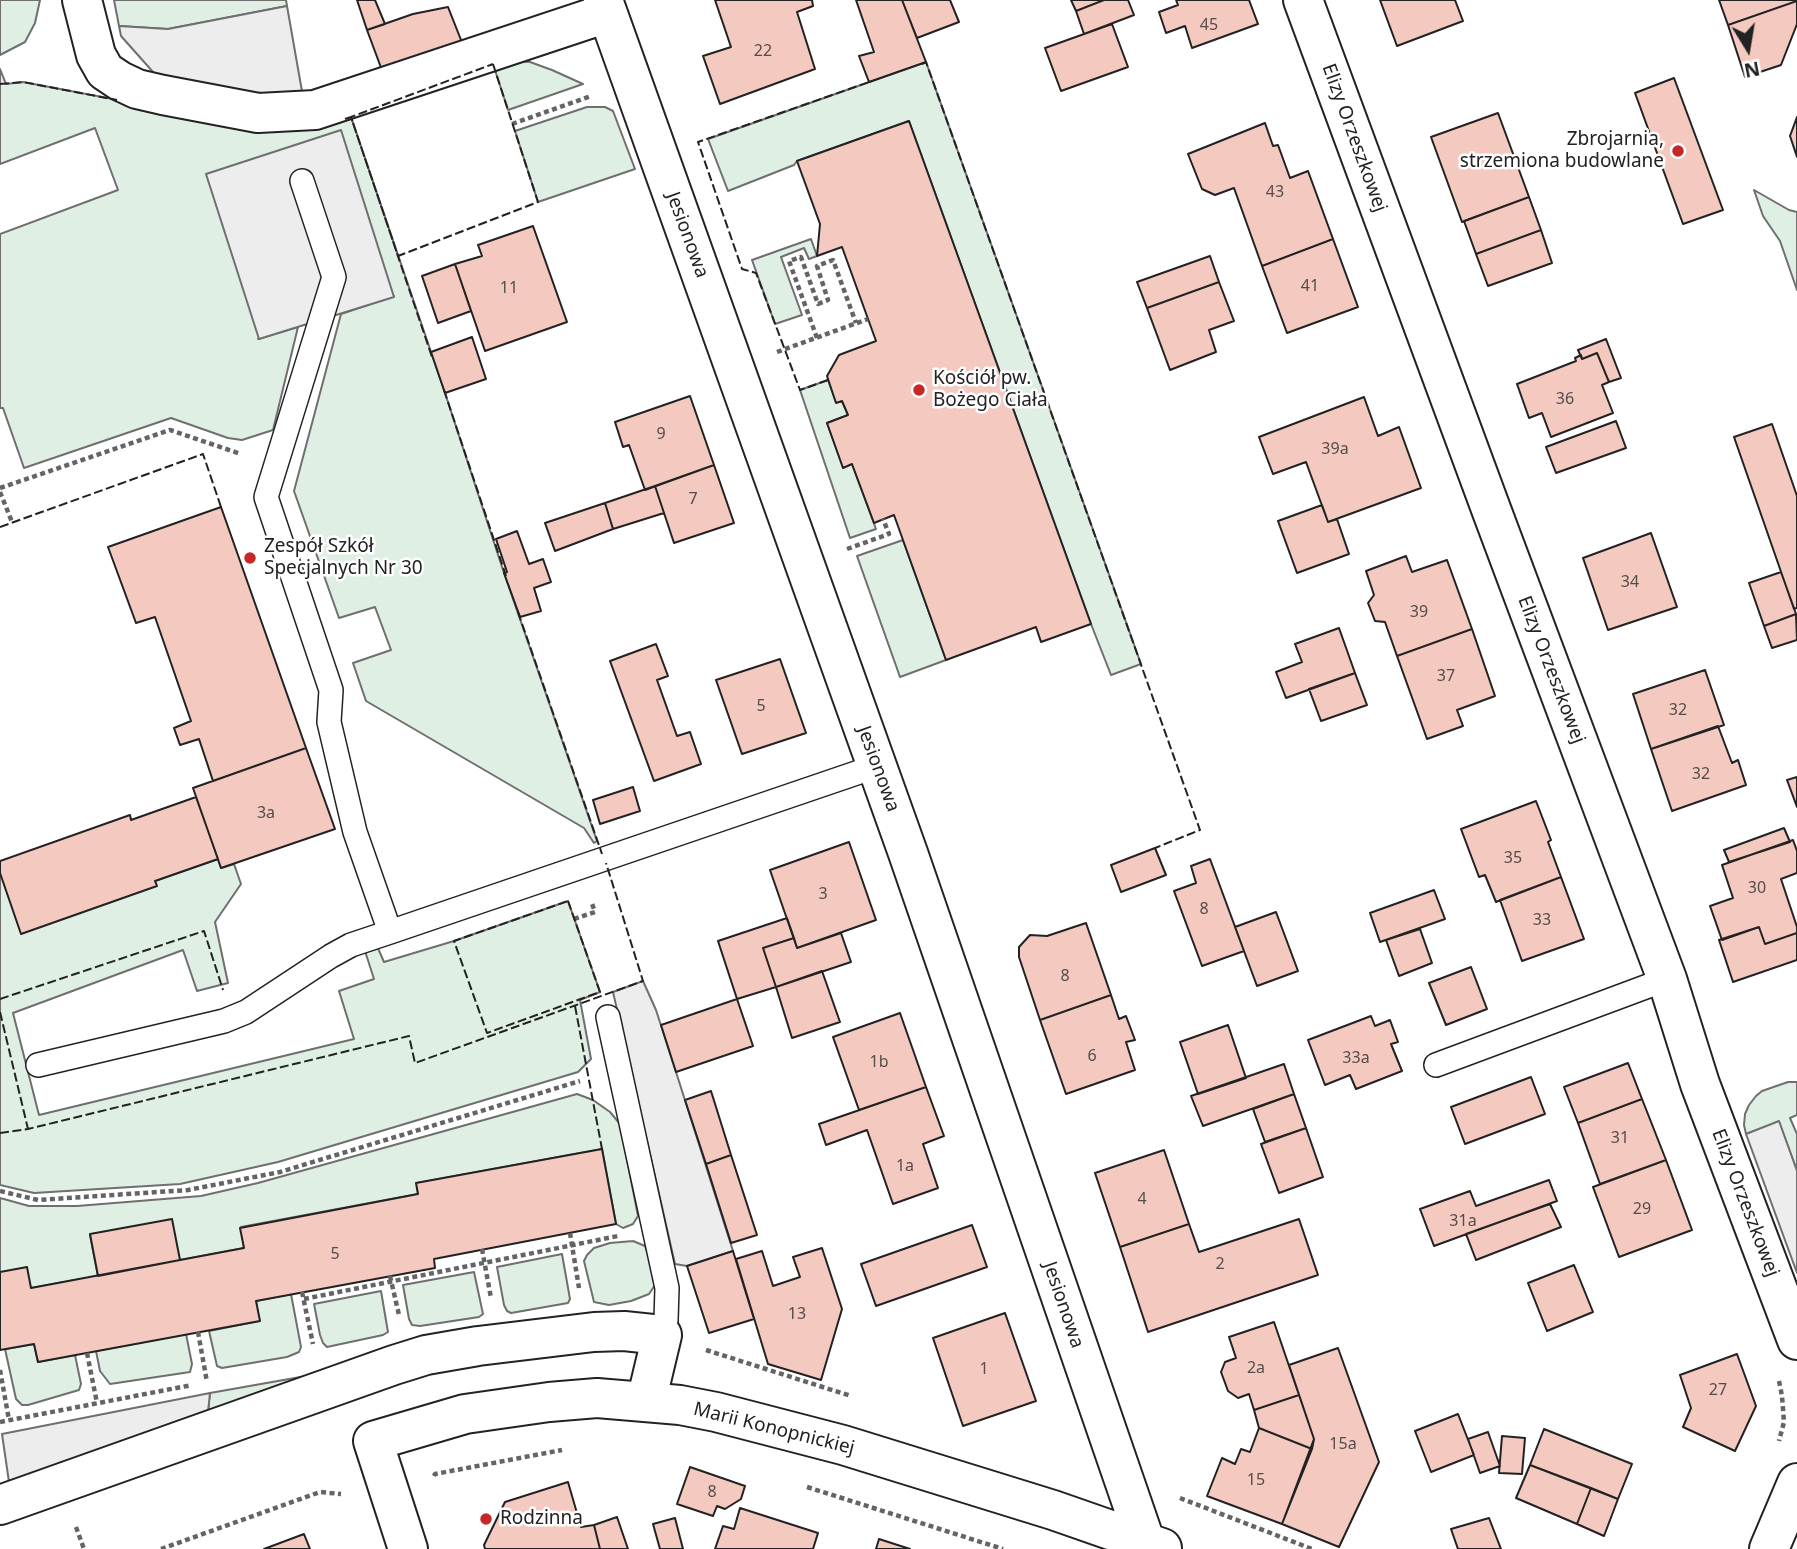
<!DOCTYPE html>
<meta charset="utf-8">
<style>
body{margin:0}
#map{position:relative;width:1797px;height:1549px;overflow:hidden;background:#fff;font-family:"Noto Sans",sans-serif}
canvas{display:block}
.north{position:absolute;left:1713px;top:14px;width:70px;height:70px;-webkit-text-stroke:5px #fff;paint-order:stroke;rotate:169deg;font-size:19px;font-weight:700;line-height:28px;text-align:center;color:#222}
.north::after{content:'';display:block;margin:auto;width:24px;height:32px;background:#222;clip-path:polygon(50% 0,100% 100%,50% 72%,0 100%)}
</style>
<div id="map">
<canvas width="1797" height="1549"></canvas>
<div class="north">N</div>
</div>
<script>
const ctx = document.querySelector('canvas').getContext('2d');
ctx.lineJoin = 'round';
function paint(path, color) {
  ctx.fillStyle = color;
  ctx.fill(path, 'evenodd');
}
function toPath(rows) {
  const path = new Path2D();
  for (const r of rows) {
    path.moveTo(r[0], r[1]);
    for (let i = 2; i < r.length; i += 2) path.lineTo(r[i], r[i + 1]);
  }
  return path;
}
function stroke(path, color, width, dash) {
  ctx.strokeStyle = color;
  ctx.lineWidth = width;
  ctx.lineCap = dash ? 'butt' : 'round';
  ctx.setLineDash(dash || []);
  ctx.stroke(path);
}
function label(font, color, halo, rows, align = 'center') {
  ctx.font = font + ' "Noto Sans",sans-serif';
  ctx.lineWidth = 5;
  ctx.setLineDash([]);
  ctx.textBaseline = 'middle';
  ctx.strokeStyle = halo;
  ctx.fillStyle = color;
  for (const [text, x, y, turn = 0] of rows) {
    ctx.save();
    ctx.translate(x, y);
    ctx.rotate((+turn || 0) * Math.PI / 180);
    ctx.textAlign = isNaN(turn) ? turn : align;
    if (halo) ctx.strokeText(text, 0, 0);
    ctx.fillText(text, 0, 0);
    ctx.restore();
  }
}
const green = toPath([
 [0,0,40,0,35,23,25,42,0,55,0,0],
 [114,0,286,0,287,6,168,29,119,26,114,0],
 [508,61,530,62,552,70,583,84,508,110,493,64,508,61],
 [926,62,1141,664,1111,675,1091,624,909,121,797,161,794,165,728,191,708,139,926,62],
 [0,69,6,84,23,82,266,128,351,117,445,393,504,573,597,841,594,843,584,828,366,701,353,663,391,650,375,607,339,618,294,491,341,314,394,296,258,339,298,327,273,430,242,440,228,438,171,418,24,468,3,408,0,408,0,234,118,190,95,128,0,164,0,69],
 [587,107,605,107,613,111,635,169,538,202,515,131,587,107],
 [1754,190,1789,210,1797,212,1797,290,1780,241,1763,216,1754,190],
 [811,239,817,256,809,259,804,248,781,257,802,315,775,324,752,260,811,239],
 [828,380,836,402,842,401,848,415,827,423,843,467,852,464,876,529,850,538,800,390,828,380],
 [903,540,946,660,900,677,857,556,903,540],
 [218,859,221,868,234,864,241,884,215,922,228,983,197,991,183,950,13,1013,39,1115,354,1039,339,991,374,979,365,951,377,946,384,962,454,941,568,901,600,992,580,1000,591,1059,578,1072,278,1162,180,1184,34,1193,0,1185,0,873,156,885,155,881,218,859],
 [1788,1082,1797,1082,1797,1115,1790,1118,1797,1134,1797,1171,1779,1122,1746,1134,1744,1125,1745,1114,1749,1105,1756,1096,1762,1091,1788,1082],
 [577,1094,593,1100,610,1112,620,1124,638,1216,633,1224,623,1228,616,1224,602,1149,417,1183,418,1194,241,1227,244,1248,180,1260,90,1235,98,1276,31,1288,0,1272,0,1198,29,1206,77,1206,201,1196,258,1183,577,1094],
 [633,1241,645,1246,651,1263,655,1285,649,1294,631,1301,609,1305,594,1302,584,1261,587,1255,594,1248,610,1243,633,1241],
 [562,1254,570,1299,568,1303,511,1313,507,1311,504,1305,497,1267,562,1254],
 [474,1272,483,1314,479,1317,420,1326,412,1325,409,1319,403,1285,474,1272],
 [381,1291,388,1332,383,1335,327,1347,323,1343,320,1335,314,1304,381,1291],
 [291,1294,301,1347,299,1352,287,1357,222,1368,217,1366,209,1331,259,1321,256,1301,291,1294],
 [186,1334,192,1364,190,1372,110,1384,100,1371,96,1351,186,1334],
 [34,1344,38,1362,75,1355,81,1384,79,1390,28,1405,22,1405,16,1399,5,1349,34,1344],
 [323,1373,207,1421,210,1393,323,1373]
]);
const parking = toPath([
 [287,6,303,97,169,90,121,36,119,26,168,29,287,6],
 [341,130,394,297,259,339,206,174,341,130],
 [643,981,656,1010,676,1072,733,1251,687,1266,675,1264,613,992,643,981],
 [1779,1121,1797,1171,1797,1273,1746,1134,1779,1121],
 [210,1393,207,1421,10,1489,2,1434,210,1393]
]);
const building = toPath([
 [357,0,375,0,385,24,367,30,357,0],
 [715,0,812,0,813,6,797,12,815,69,720,104,703,56,731,47,715,0],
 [856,0,902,0,926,62,869,82,859,56,874,52,856,0],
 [902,0,950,0,959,22,917,38,902,0],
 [1071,0,1104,0,1076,11,1071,0],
 [1104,0,1128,0,1134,15,1084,34,1076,11,1104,0],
 [1176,0,1249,0,1258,24,1192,48,1185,26,1166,33,1159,12,1178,5,1176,0],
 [1380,0,1455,0,1463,21,1397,46,1380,0],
 [1719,0,1797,0,1797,1,1728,25,1719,0],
 [1797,1,1797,24,1781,65,1745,77,1728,25,1797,1],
 [448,7,463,45,383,73,367,30,413,14,448,7],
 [1112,24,1128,67,1061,91,1045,48,1112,24],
 [1674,78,1723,210,1683,224,1635,93,1674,78],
 [1498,113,1529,197,1462,222,1431,137,1498,113],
 [1797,117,1797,157,1790,136,1797,117],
 [909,121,1091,624,1041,642,1036,627,946,660,894,515,874,523,852,464,843,468,827,423,848,415,842,401,836,403,827,376,839,355,876,341,842,247,817,256,820,224,797,161,909,121],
 [1265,123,1273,146,1278,145,1290,178,1308,171,1333,239,1262,266,1234,188,1215,195,1202,189,1188,154,1265,123],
 [1529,197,1541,230,1476,254,1464,221,1529,197],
 [533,226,567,322,485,351,455,264,482,256,478,245,533,226],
 [1541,230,1552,263,1488,286,1476,254,1541,230],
 [1333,239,1358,307,1287,333,1262,266,1333,239],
 [1210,256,1219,282,1147,308,1137,282,1210,256],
 [455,264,471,311,438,323,422,276,455,264],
 [1219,282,1234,321,1209,330,1216,352,1170,370,1147,308,1219,282],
 [472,337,486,379,445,393,431,352,472,337],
 [1606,339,1621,378,1609,382,1597,353,1582,359,1578,350,1606,339],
 [1597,353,1609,382,1602,385,1613,413,1551,437,1542,413,1529,418,1517,384,1576,361,1575,358,1581,355,1582,359,1597,353],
 [690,396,714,465,645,490,629,445,623,447,615,422,690,396],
 [1364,397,1378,436,1399,427,1421,488,1328,522,1306,462,1273,474,1259,437,1364,397],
 [1616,421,1626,448,1556,473,1546,447,1616,421],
 [1772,424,1797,496,1797,608,1794,609,1734,437,1772,424],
 [714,465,734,523,674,543,655,486,714,465],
 [655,486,664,513,613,529,605,503,655,486],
 [605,503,613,529,555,551,545,523,605,503],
 [1322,505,1328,522,1337,519,1349,554,1297,573,1278,521,1322,505],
 [221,507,306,748,213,781,199,739,180,745,174,728,191,721,155,617,136,623,108,547,221,507],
 [517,531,529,564,543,559,551,582,534,588,541,611,520,617,504,573,507,572,496,539,517,531],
 [1651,533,1677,607,1608,630,1583,558,1651,533],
 [1406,556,1412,572,1447,560,1472,629,1397,656,1385,622,1375,621,1368,603,1374,595,1366,571,1406,556],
 [1781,572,1796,614,1764,626,1749,583,1781,572],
 [1796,614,1797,640,1772,648,1764,626,1796,614],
 [1339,628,1355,673,1286,698,1276,672,1302,662,1295,644,1339,628],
 [1472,629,1495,696,1457,710,1463,726,1427,739,1397,656,1472,629],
 [656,644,668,676,657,680,677,736,690,732,701,764,654,781,610,661,656,644],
 [780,659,806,733,742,754,716,680,780,659],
 [1705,670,1724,725,1651,749,1633,694,1705,670],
 [1355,673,1367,705,1321,721,1309,689,1355,673],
 [1718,726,1732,763,1738,760,1746,785,1672,811,1651,749,1718,726],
 [306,748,335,829,221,868,193,788,306,748],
 [1797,777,1797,807,1787,780,1797,777],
 [633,787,640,811,600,824,593,800,633,787],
 [196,797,218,859,155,881,157,886,21,934,0,873,0,861,130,815,131,820,196,797],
 [1536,801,1551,840,1548,842,1561,877,1496,902,1485,875,1479,877,1461,829,1536,801],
 [1784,828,1790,842,1729,862,1724,850,1784,828],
 [1793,840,1797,851,1797,873,1781,879,1797,927,1797,933,1765,944,1759,927,1722,940,1710,906,1733,898,1722,865,1793,840],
 [849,842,876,920,797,948,770,870,849,842],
 [1155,848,1166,875,1121,892,1111,865,1155,848],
 [1210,859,1244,951,1202,966,1174,891,1196,883,1191,866,1210,859],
 [1561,877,1584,939,1522,961,1500,900,1561,877],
 [1434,890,1445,919,1380,942,1370,913,1434,890],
 [1276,912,1298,971,1257,986,1235,927,1276,912],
 [787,918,794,938,763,948,776,987,737,999,718,941,787,918],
 [1086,923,1111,995,1040,1020,1019,957,1019,947,1030,935,1047,936,1086,923],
 [1759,927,1765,944,1797,933,1797,960,1733,982,1719,940,1759,927],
 [1420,929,1432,963,1399,976,1386,940,1420,929],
 [841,933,851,962,776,987,763,948,794,938,797,948,841,933],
 [1471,967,1487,1009,1446,1025,1429,983,1471,967],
 [822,971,840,1022,792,1038,776,987,822,971],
 [1111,995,1119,1019,1126,1016,1135,1040,1126,1042,1135,1070,1066,1094,1040,1020,1111,995],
 [737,999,753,1046,676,1072,661,1025,737,999],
 [900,1013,926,1087,859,1110,833,1037,900,1013],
 [1371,1016,1375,1026,1390,1020,1398,1042,1391,1044,1402,1071,1356,1089,1350,1075,1325,1085,1308,1040,1371,1016],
 [1228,1025,1246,1078,1198,1094,1180,1042,1228,1025],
 [1628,1063,1642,1099,1578,1123,1564,1087,1628,1063],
 [1284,1064,1294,1094,1203,1126,1191,1096,1284,1064],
 [1531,1077,1545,1114,1465,1144,1451,1107,1531,1077],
 [926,1087,944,1136,923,1144,938,1188,893,1204,867,1130,826,1145,819,1124,926,1087],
 [711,1091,731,1155,706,1164,685,1100,711,1091],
 [1294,1094,1306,1128,1265,1142,1253,1109,1294,1094],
 [1642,1099,1666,1160,1600,1184,1578,1123,1642,1099],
 [1306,1128,1323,1177,1279,1193,1261,1144,1306,1128],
 [602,1149,616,1224,434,1259,435,1268,256,1301,260,1321,38,1362,34,1344,0,1350,0,1272,27,1267,31,1288,244,1248,240,1228,418,1194,416,1183,602,1149],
 [1164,1150,1189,1224,1120,1247,1095,1173,1164,1150],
 [731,1155,757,1235,731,1243,706,1164,731,1155],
 [1666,1160,1692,1230,1619,1257,1593,1187,1666,1160],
 [1549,1180,1557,1201,1434,1246,1420,1209,1470,1191,1476,1206,1549,1180],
 [1550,1204,1561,1227,1476,1260,1466,1234,1550,1204],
 [172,1219,180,1260,98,1276,90,1234,172,1219],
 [1299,1219,1318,1275,1148,1332,1120,1247,1189,1224,1199,1252,1299,1219],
 [972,1225,987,1267,876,1306,861,1264,972,1225],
 [822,1248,842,1309,821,1380,768,1364,736,1259,762,1251,773,1286,800,1277,793,1257,822,1248],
 [733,1251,754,1319,709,1333,687,1266,733,1251],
 [1574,1265,1593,1312,1547,1331,1528,1283,1574,1265],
 [1005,1313,1036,1401,963,1426,933,1338,1005,1313],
 [1274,1322,1299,1395,1254,1410,1249,1394,1238,1398,1228,1391,1221,1372,1225,1362,1236,1358,1229,1337,1274,1322],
 [1338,1348,1379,1462,1339,1547,1282,1524,1314,1439,1289,1365,1338,1348],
 [1737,1354,1756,1406,1735,1451,1683,1427,1691,1408,1680,1375,1737,1354],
 [1299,1395,1314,1439,1312,1449,1259,1428,1254,1410,1299,1395],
 [1458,1414,1474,1455,1431,1472,1415,1431,1458,1414],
 [1259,1428,1312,1449,1282,1524,1207,1496,1222,1458,1235,1464,1241,1449,1250,1452,1259,1428],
 [1544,1429,1632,1464,1618,1499,1530,1465,1544,1429],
 [1488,1432,1500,1466,1480,1473,1468,1439,1488,1432],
 [1502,1436,1525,1438,1522,1474,1499,1473,1502,1436],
 [1530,1465,1591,1488,1577,1524,1516,1498,1530,1465],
 [690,1467,745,1486,741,1499,725,1509,717,1506,713,1516,677,1504,690,1467],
 [568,1482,581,1527,594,1525,600,1549,485,1549,484,1545,505,1502,568,1482],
 [1591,1488,1618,1499,1604,1536,1577,1524,1591,1488],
 [740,1508,818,1533,813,1549,715,1549,723,1526,734,1529,740,1508],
 [617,1517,628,1549,600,1549,594,1525,617,1517],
 [675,1518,683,1549,660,1549,653,1524,675,1518],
 [1489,1518,1501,1549,1458,1549,1451,1529,1489,1518],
 [304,1534,310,1549,264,1549,304,1534],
 [879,1539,910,1549,876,1549,879,1539]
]);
const path = toPath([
 [512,124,591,96],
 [817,338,789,261,801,257,818,304,828,300,817,266,833,260,856,323],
 [777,352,868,319],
 [0,488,170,430,241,454],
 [0,492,12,522],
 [847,549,889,534,883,519],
 [574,919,595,912,591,901],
 [0,1191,38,1200,188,1190,280,1172,580,1081],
 [570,1233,579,1288],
 [482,1249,491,1298],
 [390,1276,399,1315],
 [302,1292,313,1344],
 [304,1299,618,1236],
 [198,1332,207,1382],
 [706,1350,851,1396],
 [87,1353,97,1403],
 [0,1370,9,1420],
 [1779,1381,1782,1396,1784,1422,1779,1441],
 [0,1422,192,1385],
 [434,1476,435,1474,562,1450],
 [807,1487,1003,1549],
 [1180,1498,1312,1549],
 [76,1527,84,1549],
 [161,1549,320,1492,341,1494]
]);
const lane = toPath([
 [302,181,334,277,266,497,331,690,329,722,355,832,390,932,877,766],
 [608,1017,667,1288,666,1320,662,1335],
 [38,1065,224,1021,246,1012,331,956,351,945,390,932],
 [1436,1065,1667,979]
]);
const street = toPath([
 [82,0,96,55,105,71,120,81,137,89,163,95,258,113,315,110,607,13],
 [603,0,908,853,1145,1541],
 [1303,0,1491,509,1667,979,1700,1084,1797,1340],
 [0,1505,394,1365,426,1355,478,1346,594,1332,624,1331,662,1335,646,1402],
 [408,1549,373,1441,465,1414,549,1402,597,1398,680,1405,716,1412,843,1445,1053,1510,1162,1548],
 [1769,1549,1797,1483]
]);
const fence = toPath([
 [493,64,538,202,398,256,351,117,493,64],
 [922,64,926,62,1200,830,1155,848],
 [0,84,23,82,117,100],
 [345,119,351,117,432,357],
 [828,380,800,390,756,273,742,269,698,142,872,81],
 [444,390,506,576],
 [0,527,203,454,221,507],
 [518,612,602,854],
 [568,901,600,992,487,1033,454,941,568,901],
 [0,999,204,931,223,990],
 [575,1006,602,1149],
 [0,1012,28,1129],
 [0,1133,28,1129,409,1036,415,1063,643,981,606,863]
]);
const markers = [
 [1678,151,7,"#c62828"],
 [919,390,7,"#c62828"],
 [250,558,7,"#c62828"],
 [486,1519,7,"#c62828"]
];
const numberNames = [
 ["45",1209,25],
 ["22",763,51],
 ["43",1275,192],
 ["41",1310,286],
 ["11",509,288],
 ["36",1565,399],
 ["9",661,434],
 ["39a",1335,449],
 ["7",693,499],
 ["34",1630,582],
 ["39",1419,612],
 ["37",1446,676],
 ["5",761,706],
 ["32",1678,710],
 ["32",1701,774],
 ["3a",266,813],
 ["35",1513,858],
 ["30",1757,888],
 ["3",823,894],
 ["8",1204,909],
 ["33",1542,920],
 ["8",1065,976],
 ["6",1092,1056],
 ["33a",1356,1058],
 ["1b",879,1062],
 ["31",1620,1138],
 ["1a",905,1166],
 ["4",1142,1199],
 ["29",1642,1209],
 ["31a",1463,1221],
 ["5",335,1254],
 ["2",1220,1264],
 ["13",797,1314],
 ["2a",1256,1368],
 ["1",984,1369],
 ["27",1718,1390],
 ["15a",1343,1444],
 ["15",1256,1480],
 ["8",712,1492]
];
const streetNames = [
 ["Elizy Orzeszkowej",1354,138,70],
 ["Jesionowa",687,235,70],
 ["Elizy Orzeszkowej",1551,670,69],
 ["Jesionowa",878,769,70],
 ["Elizy Orzeszkowej",1745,1203,69],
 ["Jesionowa",1063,1305,71],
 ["Marii Konopnickiej",774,1429,14]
];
const poiNames = [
 ["Zbrojarnia,",1664,140,"right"],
 ["strzemiona budowlane",1664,162,"right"],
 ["Kościół pw.",933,379],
 ["Bożego Ciała",933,401],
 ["Zespół Szkół",264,547],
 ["Specjalnych Nr 30",264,569],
 ["Rodzinna",500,1519]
];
paint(green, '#e0efe3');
stroke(green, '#6f6f6f', 2);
paint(parking, '#ededed');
stroke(parking, '#6f6f6f', 2);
paint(building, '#f3c9c0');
stroke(building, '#222', 2);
stroke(lane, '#222', 26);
stroke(street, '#222', 42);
stroke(path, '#646464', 4.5, [5, 3.5]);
stroke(lane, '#fff', 23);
stroke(street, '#fff', 38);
stroke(fence, '#222', 2, [9, 3.5]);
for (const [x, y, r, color] of markers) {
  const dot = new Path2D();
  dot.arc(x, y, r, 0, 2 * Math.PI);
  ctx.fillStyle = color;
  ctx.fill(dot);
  stroke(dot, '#fff', 2.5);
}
label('16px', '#564c4a', null, numberNames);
label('19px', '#222', '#fff', streetNames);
label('19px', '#222', '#fff', poiNames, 'left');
</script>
